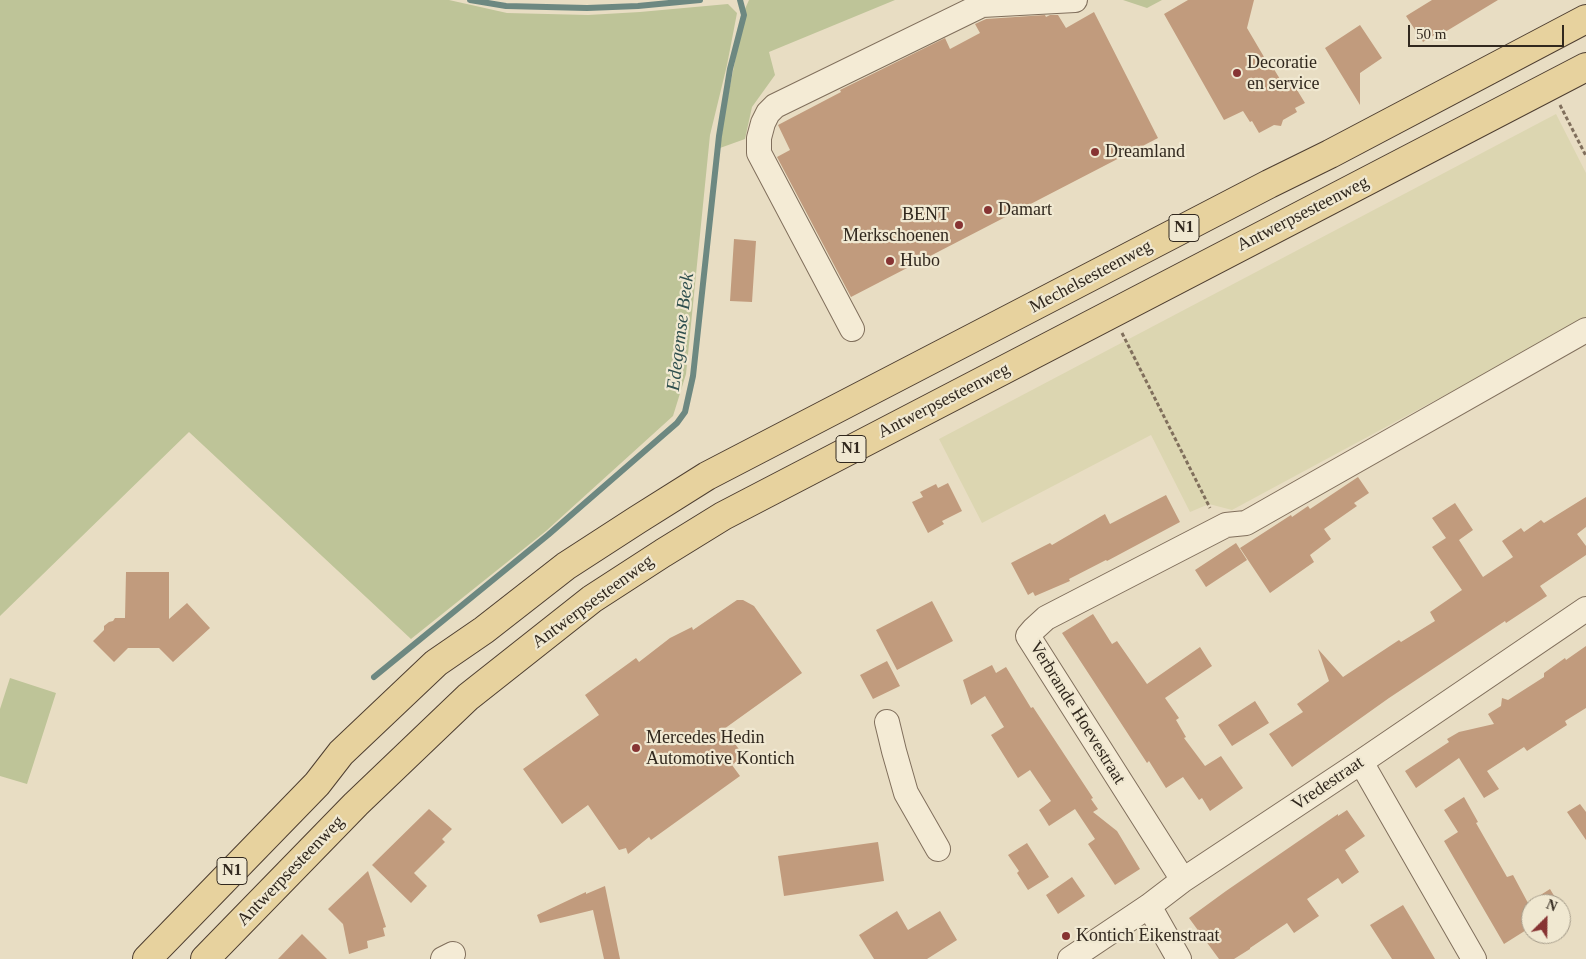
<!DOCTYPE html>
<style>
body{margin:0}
#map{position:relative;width:1586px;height:959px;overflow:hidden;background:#e8ddc3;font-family:Georgia,serif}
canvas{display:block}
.north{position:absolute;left:1521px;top:894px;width:50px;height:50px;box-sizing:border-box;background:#f0e8d1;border:1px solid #a49b89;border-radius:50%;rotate:23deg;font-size:14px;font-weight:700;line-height:20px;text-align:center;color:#31281e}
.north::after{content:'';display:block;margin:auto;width:18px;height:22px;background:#873433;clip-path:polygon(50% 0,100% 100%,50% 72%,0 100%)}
.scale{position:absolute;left:1408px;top:25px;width:156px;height:22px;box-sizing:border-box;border:2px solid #31281e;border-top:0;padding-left:6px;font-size:15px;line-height:18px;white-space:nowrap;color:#31281e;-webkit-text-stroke:4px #f0e8d1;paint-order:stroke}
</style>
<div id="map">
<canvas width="1586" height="959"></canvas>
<div class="north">N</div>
<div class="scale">50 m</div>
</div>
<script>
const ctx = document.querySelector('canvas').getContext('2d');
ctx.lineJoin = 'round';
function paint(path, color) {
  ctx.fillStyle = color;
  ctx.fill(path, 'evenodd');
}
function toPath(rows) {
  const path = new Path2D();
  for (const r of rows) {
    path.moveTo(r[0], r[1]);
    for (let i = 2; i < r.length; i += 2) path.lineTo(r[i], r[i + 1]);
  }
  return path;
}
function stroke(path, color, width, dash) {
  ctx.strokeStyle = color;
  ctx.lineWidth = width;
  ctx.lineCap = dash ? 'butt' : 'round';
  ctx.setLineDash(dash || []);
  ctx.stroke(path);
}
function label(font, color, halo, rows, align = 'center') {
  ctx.font = font + ' Georgia,serif';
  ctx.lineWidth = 4.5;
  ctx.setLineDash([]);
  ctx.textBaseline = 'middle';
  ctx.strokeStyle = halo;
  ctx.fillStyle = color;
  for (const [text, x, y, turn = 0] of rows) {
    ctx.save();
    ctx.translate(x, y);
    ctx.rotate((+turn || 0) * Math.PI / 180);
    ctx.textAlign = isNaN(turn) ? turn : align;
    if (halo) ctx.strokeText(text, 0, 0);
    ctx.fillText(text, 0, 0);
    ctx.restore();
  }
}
const farmland = toPath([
 [1556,114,1586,173,1586,319,1232,510,1209,504,1190,512,1151,435,982,523,939,439]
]);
const green = toPath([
 [0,0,449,0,507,13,588,15,640,12,728,4,737,13,727,65,710,135,686,374,673,416,546,531,411,639,189,432,0,616],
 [749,0,895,0,769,52,775,75,752,107,745,139,720,148,725,111,742,26,745,9],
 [1123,0,1162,0,1147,8],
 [10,678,56,693,27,784,0,776,0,709]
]);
const stream = toPath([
 [470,0,506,6,587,8,638,6,700,0],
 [374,677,548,535,677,423,685,412,693,376,719,136,730,69,744,15,740,0]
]);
const building = toPath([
 [1188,0,1254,0,1247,28,1267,62,1269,61,1286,89,1294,85,1305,103,1295,108,1297,112,1283,120,1281,126,1274,125,1259,133,1252,121,1250,122,1243,111,1224,120,1164,14],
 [1432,0,1498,0,1445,32,1444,29,1423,42,1406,16],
 [1094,12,1158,138,851,297,777,157,790,150,778,125,841,92,840,90,945,38,950,49,980,33,975,24,986,19,1045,15,1046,17,1050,15,1058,15,1066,28],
 [1360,25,1382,58,1360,73,1360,105,1325,48],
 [734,239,756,241,752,302,730,301],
 [1358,477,1369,493,1354,503,1357,506,1324,529,1331,539,1310,555,1314,562,1270,593,1240,548,1291,515,1292,517,1308,506,1310,509],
 [948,483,962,511,942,521,944,524,928,533,912,502,923,497,920,492,936,484,938,488],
 [1166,495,1180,522,1107,561,1106,560,1069,579,1070,581,1035,596,1033,592,1028,595,1011,563,1050,543,1052,545,1105,514,1110,524],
 [1586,497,1586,527,1577,534,1586,546,1586,555,1540,586,1547,596,1506,623,1505,621,1389,698,1292,767,1269,734,1303,712,1297,704,1329,681,1318,649,1343,677,1399,640,1401,642,1435,621,1430,612,1462,590,1432,547,1446,538,1432,518,1455,503,1473,530,1459,540,1483,577,1513,557,1502,541,1521,528,1524,532,1541,520,1544,523],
 [1236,543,1247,560,1206,587,1195,570],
 [126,572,169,572,169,619,187,603,210,628,173,662,159,648,128,648,114,662,93,641,104,630,104,626,109,622,113,621,115,618,125,618],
 [737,600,743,600,754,606,802,673,724,729,744,756,732,765,740,776,651,840,649,837,628,854,626,848,619,850,588,805,562,824,523,769,599,715,585,695,636,658,639,662,670,638,692,627,693,630],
 [932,601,953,641,897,670,876,630],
 [1093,614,1112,644,1117,641,1147,684,1200,647,1212,666,1165,698,1179,718,1176,720,1186,737,1184,738,1205,766,1221,756,1243,788,1210,811,1202,798,1199,800,1183,777,1166,788,1149,761,1147,763,1062,633],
 [1586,646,1586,708,1565,721,1567,725,1527,751,1524,747,1487,771,1499,789,1484,798,1459,758,1416,788,1405,771,1449,742,1447,739,1459,732,1494,724,1488,714,1501,706,1502,698,1508,700,1544,677,1544,673,1565,658,1566,660],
 [887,661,900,686,873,699,860,675],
 [992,665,996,673,1006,667,1031,708,1033,707,1093,798,1091,799,1098,809,1093,812,1117,831,1140,869,1115,885,1088,844,1095,839,1075,809,1049,826,1039,810,1051,801,1030,770,1018,778,991,735,1004,727,985,696,971,705,963,680],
 [1255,701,1269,723,1232,746,1218,725],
 [1464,797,1478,822,1476,823,1507,877,1513,875,1528,903,1550,889,1559,904,1531,904,1531,927,1504,944,1444,841,1458,832,1444,810],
 [1580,804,1586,812,1586,840,1567,812],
 [429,809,452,829,442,839,445,842,414,873,427,886,411,903,372,865],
 [1347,810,1365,836,1345,850,1359,872,1342,884,1338,878,1307,899,1319,916,1294,933,1287,923,1250,948,1250,949,1234,959,1219,959,1189,918,1226,891,1338,814,1338,816],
 [878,842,884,881,784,896,778,856],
 [1027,843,1049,877,1028,890,1017,873,1019,871,1008,855],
 [368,871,386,927,383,928,385,936,367,941,368,948,349,954,343,924,328,909],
 [1072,877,1085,896,1058,914,1046,895],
 [605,886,620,959,604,959,593,910,540,923,537,915,586,892,586,894],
 [1403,905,1415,925,1435,959,1392,959,1370,925],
 [897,911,908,930,940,911,957,940,927,959,874,959,859,935],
 [302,934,327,959,278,959]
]);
const path = toPath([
 [1560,105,1586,156],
 [1122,333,1210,508]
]);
const minor = toPath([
 [852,329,759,153,759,138,763,123,768,113,775,106,982,5,1075,0],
 [887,722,894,751,906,793,938,849],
 [1361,762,1474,959],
 [1183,880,1028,636,1034,629,1046,618,1226,525,1246,523,1586,330],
 [1149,906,1179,959],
 [443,959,453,954],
 [1070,959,1149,906,1183,880,1361,762,1586,609]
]);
const major = toPath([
 [147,959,317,784,341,753,436,663,484,630,566,566,637,520,707,476,1269,184,1330,154,1586,19],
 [205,959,356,804,468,697,592,599,663,553,723,516,1586,67]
]);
const markers = [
 [1237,73,5,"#873433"],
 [1095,152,5,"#873433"],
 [988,210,5,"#873433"],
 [959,225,5,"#873433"],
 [890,261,5,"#873433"],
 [636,748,5,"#873433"],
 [1066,936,5,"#873433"]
];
const shields = [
 [1184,228,30],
 [851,449,30],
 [232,871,30]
];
const shieldNames = [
 ["N1",1184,228],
 ["N1",851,449],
 ["N1",232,871]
];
const poiNames = [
 ["Decoratie",1247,63],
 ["en service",1247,84],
 ["Dreamland",1105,152],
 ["Damart",998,210],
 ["BENT",949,215,"right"],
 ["Merkschoenen",949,236,"right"],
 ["Hubo",900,261],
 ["Mercedes Hedin",646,738],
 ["Automotive Kontich",646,759],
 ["Kontich Eikenstraat",1076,936]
];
const streetNames = [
 ["Antwerpsesteenweg",1303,214,-27],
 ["Mechelsesteenweg",1091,277,-28],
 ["Antwerpsesteenweg",944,401,-27],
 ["Antwerpsesteenweg",593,602,-36],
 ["Verbrande Hoevestraat",1077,713,58],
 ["Vredestraat",1328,784,-34],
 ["Antwerpsesteenweg",291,871,-46]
];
const waterNames = [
 ["Edegemse Beek",681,332,-83]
];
paint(farmland, '#dcd6b1');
paint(green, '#bec498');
stroke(stream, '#6d8881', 6);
paint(building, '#c19b7d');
stroke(minor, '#806f5c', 26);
stroke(major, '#4e3e30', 30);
stroke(path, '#806f5c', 3, [4, 2.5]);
stroke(minor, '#f4ebd5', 24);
stroke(major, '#e7d29e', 28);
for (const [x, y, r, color] of markers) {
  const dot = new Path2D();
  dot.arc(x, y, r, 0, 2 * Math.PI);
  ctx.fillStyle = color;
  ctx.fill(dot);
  stroke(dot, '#f0e8d1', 2);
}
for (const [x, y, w] of shields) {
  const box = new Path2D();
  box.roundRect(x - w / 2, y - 13.5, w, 27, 4);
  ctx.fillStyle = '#f0e8d1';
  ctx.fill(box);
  stroke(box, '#31281e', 1);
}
label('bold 16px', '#31281e', null, shieldNames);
label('18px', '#31281e', '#f0e8d1', poiNames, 'left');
label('18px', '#31281e', '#f0e8d1', streetNames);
label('italic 19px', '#2f4f4e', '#f0e8d1', waterNames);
</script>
